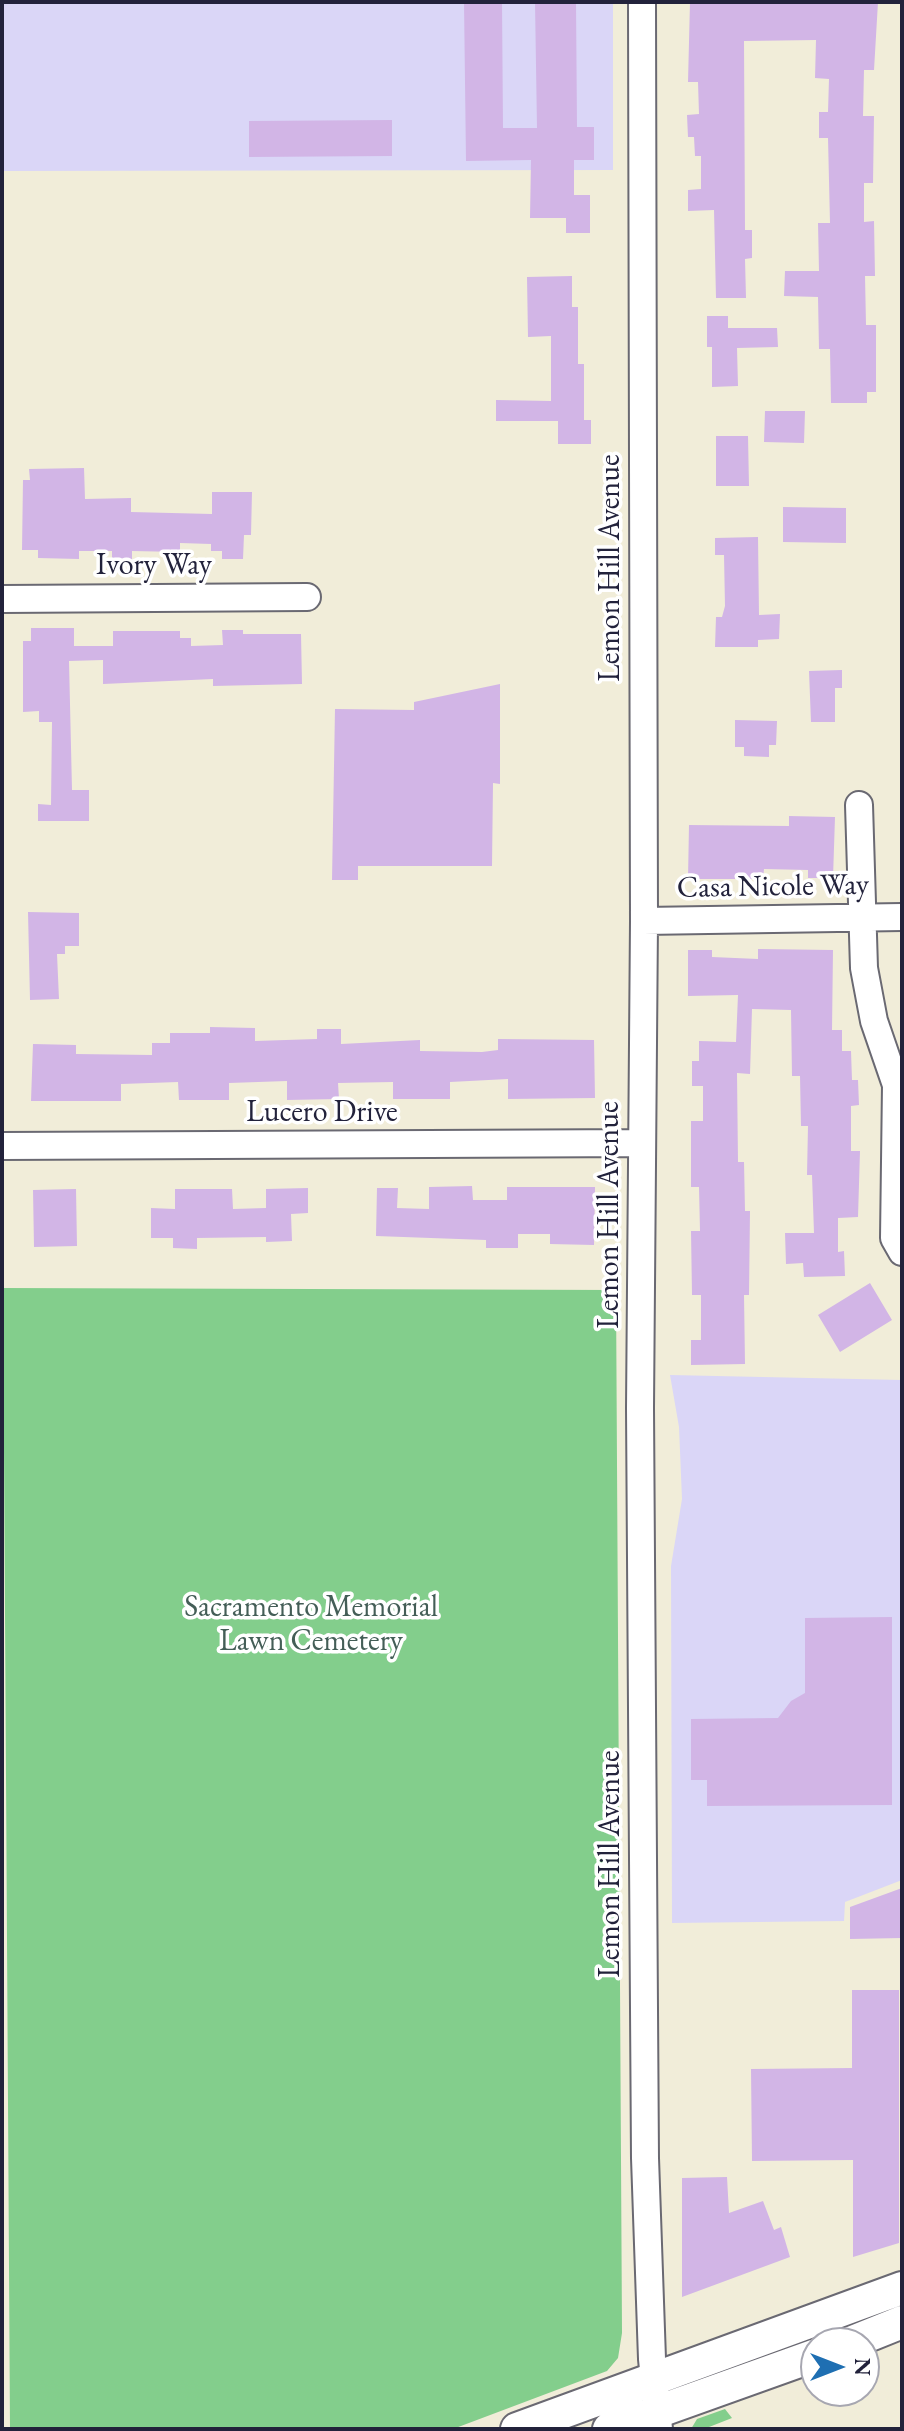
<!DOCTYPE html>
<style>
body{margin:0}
#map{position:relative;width:904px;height:2431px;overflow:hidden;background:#f1edd9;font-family:"EB Garamond",serif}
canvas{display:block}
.frame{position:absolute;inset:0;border:4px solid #22223b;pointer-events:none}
.north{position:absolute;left:800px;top:2327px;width:80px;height:80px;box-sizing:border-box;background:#fff;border:2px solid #a7a7b1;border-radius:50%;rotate:90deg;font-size:22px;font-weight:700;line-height:32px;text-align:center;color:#22223b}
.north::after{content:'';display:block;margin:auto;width:28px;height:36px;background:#1f6fb2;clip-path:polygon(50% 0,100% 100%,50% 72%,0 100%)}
</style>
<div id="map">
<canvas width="904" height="2431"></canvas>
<div class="frame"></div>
<div class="north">N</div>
</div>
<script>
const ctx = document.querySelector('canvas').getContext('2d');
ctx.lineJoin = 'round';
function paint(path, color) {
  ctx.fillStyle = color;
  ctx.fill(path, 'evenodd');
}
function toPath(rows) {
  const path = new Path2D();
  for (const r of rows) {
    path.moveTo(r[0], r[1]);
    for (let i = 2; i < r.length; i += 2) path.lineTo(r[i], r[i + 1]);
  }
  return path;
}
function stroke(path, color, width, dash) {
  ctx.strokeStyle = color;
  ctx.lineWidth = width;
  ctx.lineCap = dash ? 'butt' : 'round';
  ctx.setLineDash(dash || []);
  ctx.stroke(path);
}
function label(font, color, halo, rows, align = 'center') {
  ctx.font = font + ' "EB Garamond",serif';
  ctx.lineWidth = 7;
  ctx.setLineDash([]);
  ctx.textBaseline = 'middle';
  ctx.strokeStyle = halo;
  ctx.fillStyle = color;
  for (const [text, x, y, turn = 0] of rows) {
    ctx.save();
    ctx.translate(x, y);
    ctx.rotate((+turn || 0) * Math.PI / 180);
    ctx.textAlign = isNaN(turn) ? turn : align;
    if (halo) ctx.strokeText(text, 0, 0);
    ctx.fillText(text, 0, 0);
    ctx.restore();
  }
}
const built = toPath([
 [2,2,613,2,613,170,2,171],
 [670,1375,902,1380,902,1880,845,1902,844,1921,672,1923,671,1566,682,1499,679,1427]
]);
const green = toPath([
 [3,1288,616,1290,622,2333,618,2358,607,2371,453,2429,10,2429],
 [725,2409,732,2418,704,2429,691,2429,697,2419]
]);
const building = toPath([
 [464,2,502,2,503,128,537,128,535,2,576,2,577,127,594,127,594,160,574,160,574,195,590,195,590,233,566,233,566,218,530,218,531,160,466,161],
 [690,2,878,2,874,70,864,70,863,116,874,116,873,183,864,183,864,222,874,221,875,276,865,276,866,325,876,325,876,392,867,392,867,403,831,403,830,349,819,349,818,297,784,296,785,271,819,271,818,223,830,223,828,138,819,138,819,112,828,112,829,79,815,78,816,40,744,41,745,230,752,230,752,258,745,259,746,298,716,298,714,210,688,211,688,190,701,189,701,156,695,156,694,137,688,137,687,115,699,114,698,82,688,82],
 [392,120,392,156,249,157,249,121],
 [572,276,572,307,578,307,578,364,584,364,584,420,591,420,591,444,558,444,558,421,496,421,496,400,551,401,551,336,528,337,527,277],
 [707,316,728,316,728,328,777,328,778,347,737,348,738,386,712,387,712,347,707,347],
 [765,411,805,411,804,443,764,442],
 [716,436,748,436,749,486,716,486],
 [84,468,85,499,131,498,131,512,212,514,212,492,252,492,251,535,244,535,243,559,222,559,222,551,211,551,211,544,180,543,180,552,132,551,132,560,112,560,112,551,79,551,79,559,38,558,38,550,22,550,23,480,30,480,29,469],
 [783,507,846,508,846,543,783,542],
 [758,537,759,615,780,614,779,639,758,640,758,647,715,647,716,617,722,617,725,606,724,555,715,555,715,538],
 [31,628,74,628,74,646,113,646,113,631,180,631,180,638,191,638,191,646,223,645,222,630,243,630,243,634,301,634,302,684,213,686,213,679,103,684,103,660,69,661,72,790,89,790,89,821,38,821,38,804,51,805,52,722,39,722,39,711,23,712,23,641,31,641],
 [842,670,842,688,835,688,835,722,811,722,809,671],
 [500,684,500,784,493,783,492,866,358,866,358,880,332,880,335,709,414,710,414,702],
 [735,720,777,721,776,745,769,745,769,757,744,756,744,747,735,747],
 [789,816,835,817,833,878,808,878,808,870,764,869,763,879,688,879,689,825,789,826],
 [28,912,79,913,79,946,65,946,65,954,57,954,59,999,30,1000],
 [758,949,833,950,832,1030,842,1030,842,1051,851,1051,852,1080,858,1080,859,1105,851,1106,851,1151,860,1151,858,1217,838,1218,838,1252,844,1251,845,1276,804,1277,803,1263,786,1264,785,1233,814,1233,812,1175,807,1175,808,1126,801,1126,800,1076,792,1076,791,1010,752,1009,750,1074,737,1073,738,1162,744,1162,745,1211,750,1211,749,1295,744,1295,745,1364,691,1365,691,1340,701,1340,701,1295,692,1295,691,1231,700,1231,699,1187,691,1187,691,1121,703,1121,703,1086,692,1086,692,1061,699,1061,699,1041,736,1042,738,995,688,996,688,950,712,950,712,957,758,959],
 [210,1027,255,1028,255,1041,317,1039,317,1029,341,1029,341,1044,420,1040,420,1051,482,1052,498,1050,498,1039,594,1040,595,1098,508,1099,508,1079,450,1082,450,1099,393,1099,393,1082,338,1083,339,1099,287,1100,287,1081,229,1083,229,1100,179,1100,178,1082,121,1084,121,1101,31,1101,33,1044,76,1045,76,1054,152,1055,152,1043,170,1043,170,1033,210,1033],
 [472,1186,473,1200,507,1200,507,1187,595,1187,594,1245,550,1244,550,1234,518,1234,518,1248,486,1248,486,1240,376,1236,377,1188,398,1188,397,1208,429,1209,429,1187],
 [308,1188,308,1213,291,1214,292,1241,266,1242,266,1237,197,1238,197,1249,173,1248,173,1238,151,1238,151,1208,175,1209,175,1189,232,1189,233,1209,266,1208,266,1189],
 [76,1189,77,1246,34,1247,33,1190],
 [870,1283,892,1320,840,1352,818,1315],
 [892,1617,892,1805,707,1806,707,1780,691,1780,691,1719,778,1718,791,1701,805,1693,805,1618],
 [902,1888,902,1938,850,1939,850,1907],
 [852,1990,899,1990,899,2243,853,2257,853,2160,752,2161,751,2069,852,2068],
 [727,2177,729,2213,763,2201,774,2230,781,2227,790,2257,682,2297,682,2178]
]);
const minor = toPath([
 [642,2,644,921,640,1408,645,2158,652,2359,659,2429],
 [2,599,307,597],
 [859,805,864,968,874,1021,896,1085,894,1238,902,1252],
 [644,921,902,917],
 [2,1146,642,1143]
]);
const major = toPath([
 [850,2343,902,2322],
 [517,2429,902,2288],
 [609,2429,816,2355]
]);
const streetNames = [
 ["Ivory Way",154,566],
 ["Lemon Hill Avenue",611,568,-90],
 ["Casa Nicole Way",773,887,-1],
 ["Lucero Drive",322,1113],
 ["Lemon Hill Avenue",610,1215,-90],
 ["Lemon Hill Avenue",611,1864,-90]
];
const parkNames = [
 ["Sacramento Memorial",311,1608],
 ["Lawn Cemetery",311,1642]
];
paint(built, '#dad6f7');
paint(green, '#83ce8c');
paint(building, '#d2b5e6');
stroke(minor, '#6a6972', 30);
stroke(major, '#6a6972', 36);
stroke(minor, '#fff', 26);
stroke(major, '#fff', 32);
label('30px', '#22223b', '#fff', streetNames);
label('30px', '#445e57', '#fff', parkNames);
</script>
